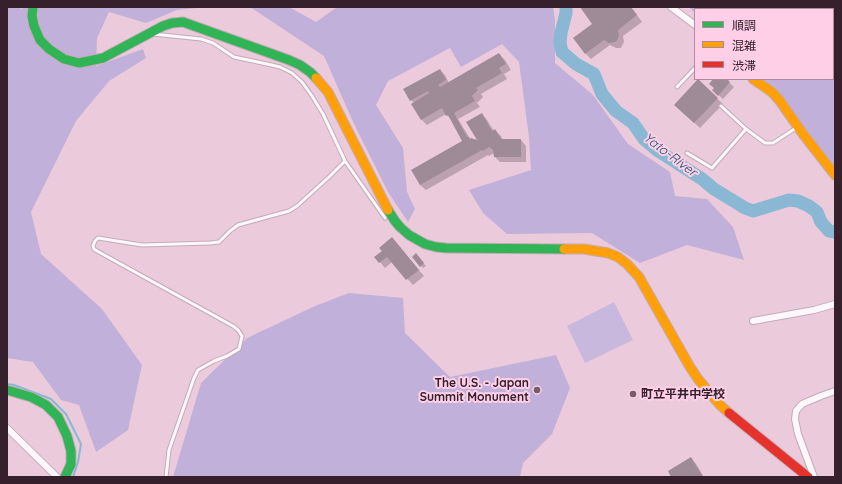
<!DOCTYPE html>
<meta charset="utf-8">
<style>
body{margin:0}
#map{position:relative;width:842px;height:484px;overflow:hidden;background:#ebcbdb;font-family:Quicksand,"Noto Sans JP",sans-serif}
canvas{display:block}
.frame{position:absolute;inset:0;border:8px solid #35202b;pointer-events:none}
.legend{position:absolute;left:694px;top:8px;width:140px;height:72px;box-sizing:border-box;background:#fecfe6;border:1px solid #ae899b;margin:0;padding:5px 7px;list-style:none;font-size:12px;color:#35202b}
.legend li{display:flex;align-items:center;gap:8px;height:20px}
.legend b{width:20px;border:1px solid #ae899b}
</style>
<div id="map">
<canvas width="842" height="484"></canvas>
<div class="frame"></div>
<ul class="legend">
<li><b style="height:5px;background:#30b455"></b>順調</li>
<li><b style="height:5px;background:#ff9f0a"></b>混雑</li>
<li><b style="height:5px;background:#e5322d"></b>渋滞</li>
</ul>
</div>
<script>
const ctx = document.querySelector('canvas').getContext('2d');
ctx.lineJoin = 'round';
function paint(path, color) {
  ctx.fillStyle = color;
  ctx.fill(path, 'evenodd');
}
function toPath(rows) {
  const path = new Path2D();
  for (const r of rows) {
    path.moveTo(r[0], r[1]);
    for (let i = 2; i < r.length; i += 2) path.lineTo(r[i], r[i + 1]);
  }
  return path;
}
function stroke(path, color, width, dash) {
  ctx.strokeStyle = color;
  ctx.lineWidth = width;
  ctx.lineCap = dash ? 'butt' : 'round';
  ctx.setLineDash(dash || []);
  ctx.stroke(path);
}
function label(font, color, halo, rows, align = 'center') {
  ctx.font = font + ' Quicksand,"Noto Sans JP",sans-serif';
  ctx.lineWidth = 4;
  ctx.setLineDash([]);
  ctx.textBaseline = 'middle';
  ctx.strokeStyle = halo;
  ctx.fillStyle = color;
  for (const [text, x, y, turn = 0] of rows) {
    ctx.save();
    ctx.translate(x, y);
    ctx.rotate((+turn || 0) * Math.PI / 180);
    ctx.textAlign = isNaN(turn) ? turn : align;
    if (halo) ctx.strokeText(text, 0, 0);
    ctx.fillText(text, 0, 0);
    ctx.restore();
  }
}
const green = toPath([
 [614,302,633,340,585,363,567,326]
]);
const forest = toPath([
 [7,7,20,7,21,9,24,7,206,7,177,10,146,23,109,12,97,38,96,66,143,49,146,58,109,81,76,121,31,212,41,254,102,309,142,365,128,430,96,452,79,405,61,400,33,362,7,358],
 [250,7,289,7,316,22,337,7,553,7,555,20,555,63,593,95,628,144,670,172,675,196,707,199,733,227,744,260,687,245,640,263,592,233,507,234,483,213,469,190,531,170,529,137,519,62,502,44,461,67,450,48,388,81,376,105,403,148,407,192,415,209,408,222,388,192,354,124,324,56],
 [689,7,835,7,835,172,791,111,763,79,833,79,833,9,695,9,695,13],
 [349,293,403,298,405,333,450,377,556,355,570,388,552,434,523,463,520,477,173,477,201,383,247,338,315,306]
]);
const shadow = toPath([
 [581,7,612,7,613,9,616,7,631,7,642,22,623,36,624,42,621,48,616,48,610,45,591,59,586,54,574,38,594,24],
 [499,54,505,60,511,70,504,74,507,79,481,94,483,97,477,103,480,107,458,119,471,140,479,142,482,114,487,120,494,131,495,130,501,136,503,140,521,140,526,146,526,162,500,162,495,157,494,153,489,156,488,155,426,190,420,185,412,170,464,141,452,120,446,114,427,125,421,119,414,103,411,100,440,70,445,75,449,83],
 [715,79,725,79,734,87,723,99,713,90,715,88],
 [698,80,723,104,700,128,675,105],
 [397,244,424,276,413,285,392,262,385,268,380,262],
 [418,257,426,266,423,268,421,266],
 [691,458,696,464,704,477,672,477]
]);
const stream = toPath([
 [7,384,14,385,51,399,66,414,81,444,78,462,73,477]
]);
const river = toPath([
 [566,7,566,13,561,33,560,43,562,52,576,64,594,74,602,94,616,111,633,123,644,139,657,150,702,179,714,189,745,208,753,211,789,200,798,201,809,206,817,212,821,222,829,231,835,232]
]);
const building = toPath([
 [580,7,612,7,613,8,615,7,631,7,637,15,618,30,619,35,617,41,615,42,609,43,604,40,585,54,573,38,592,24],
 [499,53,506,64,499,68,502,73,476,88,478,90,472,96,475,101,454,113,467,137,469,137,470,139,471,138,477,140,466,122,482,113,492,131,495,129,501,139,521,139,521,157,494,157,493,150,489,147,483,151,482,150,420,185,411,170,462,141,448,115,446,116,442,108,421,120,411,104,429,93,428,91,410,101,403,89,440,69,446,80,438,85,440,87],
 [698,79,718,98,694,123,674,105],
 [713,79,727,79,730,82,718,96,712,90,714,88,709,84],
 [392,237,419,270,406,280,387,257,379,263,374,257,382,251,379,248],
 [416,253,424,263,420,267,412,257],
 [691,457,703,477,671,477,668,471]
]);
const lane = toPath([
 [153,34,201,39,213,43,234,57,267,64,280,67,292,73,302,82,312,96,323,114,345,161,385,218],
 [677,87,695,68],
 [721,106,746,129],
 [687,153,712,168,746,129,765,143,773,143,796,128],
 [166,477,169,450,194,378,198,370,214,361,227,356,239,349,242,336,238,330,233,326,97,251,94,249,93,246,95,241,98,238,142,245,210,243,219,242,230,231,238,225,289,211,297,206,329,177,345,161]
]);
const street = toPath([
 [671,7,695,25],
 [753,321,814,310,835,304],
 [7,428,57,477],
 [814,477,798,434,795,419,796,411,802,404,821,396,835,391]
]);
const fast = toPath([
 [33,7,32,16,34,26,40,40,49,49,64,59,79,63,103,58,163,26,172,23,183,22,289,60,300,65,310,72,316,78],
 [388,210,395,221,400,227,409,235,425,244,436,247,446,248,564,249],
 [7,390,31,397,46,405,58,417,67,436,71,451,71,464,65,477]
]);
const slow = toPath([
 [316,78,328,92,388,210],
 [753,79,772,92,780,101,803,134,835,175],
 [564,249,584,249,608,253,618,257,627,264,639,277,690,367,698,379,720,405,729,413]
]);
const jam = toPath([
 [729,413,808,477]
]);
const markers = [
 [537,390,4,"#755c69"],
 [633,394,4,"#755c69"]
];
const poiNames = [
 ["The U.S. - Japan",529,383],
 ["Summit Monument",529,397],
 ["町立平井中学校",641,394,"left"]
];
const waterNames = [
 ["Yato-River",670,155,37]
];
paint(green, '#c8b8de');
paint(forest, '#c1b0da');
paint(shadow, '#0003');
stroke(stream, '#89b7d4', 2);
stroke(river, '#89b7d4', 13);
paint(building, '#9f8a98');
stroke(lane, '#c3abb7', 5);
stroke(street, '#c3abb7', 8);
stroke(fast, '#c3abb7', 11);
stroke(slow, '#c3abb7', 11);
stroke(jam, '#c3abb7', 11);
stroke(lane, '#fcf7fa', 3);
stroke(street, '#fcf7fa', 6);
stroke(fast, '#30b455', 9);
stroke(slow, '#ff9f0a', 9);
stroke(jam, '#e5322d', 9);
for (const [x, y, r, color] of markers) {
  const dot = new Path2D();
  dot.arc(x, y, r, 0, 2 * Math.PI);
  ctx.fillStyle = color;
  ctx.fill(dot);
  stroke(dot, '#fecfe6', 1.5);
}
label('bold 12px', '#35202b', '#fecfe6', poiNames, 'right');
label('italic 13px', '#13546c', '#fecfe6', waterNames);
</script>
